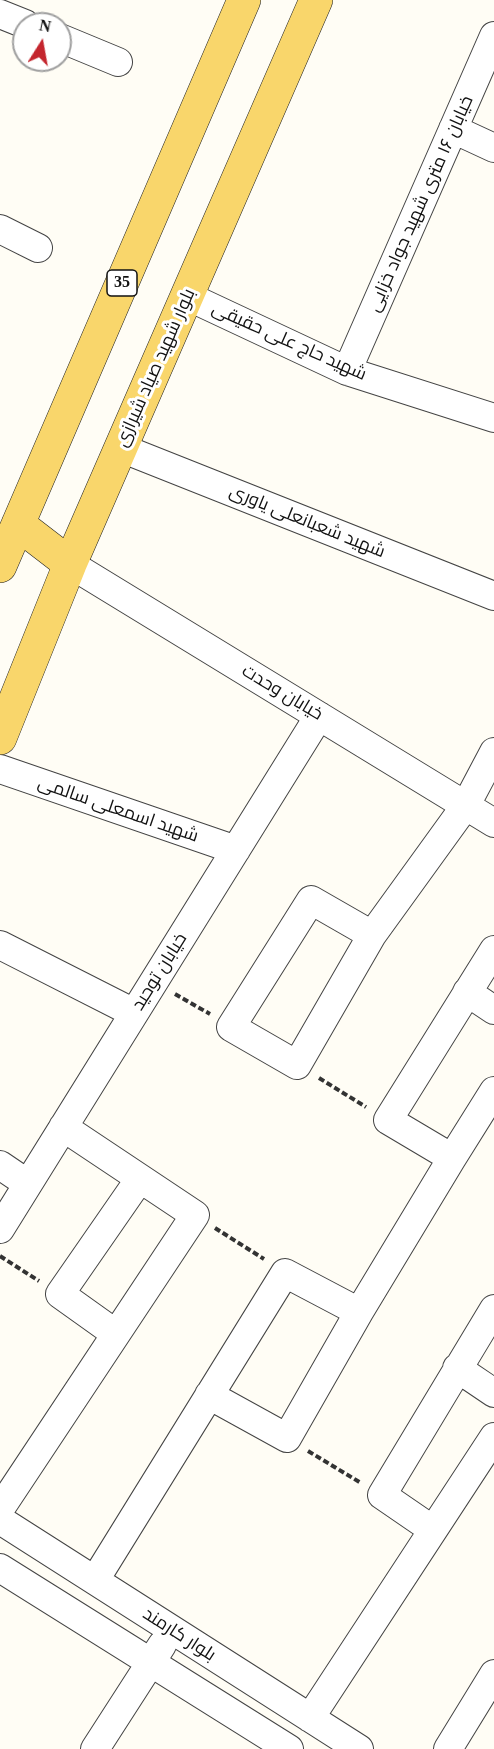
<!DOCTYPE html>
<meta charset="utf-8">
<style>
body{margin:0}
#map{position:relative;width:494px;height:1749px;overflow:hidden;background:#fffdf5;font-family:"Times New Roman",serif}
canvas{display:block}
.north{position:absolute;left:12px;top:12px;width:60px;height:60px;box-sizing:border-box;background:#fff;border:2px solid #a0a0a0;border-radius:50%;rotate:11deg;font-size:16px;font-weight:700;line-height:24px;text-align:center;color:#111}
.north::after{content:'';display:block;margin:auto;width:21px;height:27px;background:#c4262e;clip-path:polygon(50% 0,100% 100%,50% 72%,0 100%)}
</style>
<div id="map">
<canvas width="494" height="1749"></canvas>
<div class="north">N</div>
</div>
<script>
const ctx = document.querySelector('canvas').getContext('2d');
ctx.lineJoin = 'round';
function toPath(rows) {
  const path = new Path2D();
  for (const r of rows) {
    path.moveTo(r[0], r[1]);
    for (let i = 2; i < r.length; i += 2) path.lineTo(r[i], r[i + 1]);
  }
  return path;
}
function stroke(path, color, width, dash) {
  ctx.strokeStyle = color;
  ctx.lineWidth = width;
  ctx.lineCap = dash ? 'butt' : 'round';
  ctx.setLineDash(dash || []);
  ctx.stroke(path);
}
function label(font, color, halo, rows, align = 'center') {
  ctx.font = font + ' "Times New Roman",Cairo,serif';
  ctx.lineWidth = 6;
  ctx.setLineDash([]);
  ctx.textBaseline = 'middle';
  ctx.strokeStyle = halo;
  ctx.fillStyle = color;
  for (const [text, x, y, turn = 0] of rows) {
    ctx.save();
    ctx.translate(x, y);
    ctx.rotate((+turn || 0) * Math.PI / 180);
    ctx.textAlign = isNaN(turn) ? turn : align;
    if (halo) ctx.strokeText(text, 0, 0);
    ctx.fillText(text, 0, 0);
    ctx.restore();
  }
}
const path = toPath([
 [175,994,210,1014],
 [319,1078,366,1107],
 [215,1228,264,1259],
 [0,1256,39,1281],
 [308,1451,361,1483]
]);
const minor = toPath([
 [0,14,25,24],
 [60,38,118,62],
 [453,129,494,148],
 [0,229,38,248],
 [187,296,347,371,494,418],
 [347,371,494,36],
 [121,448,494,596],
 [70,564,494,823],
 [0,769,236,850],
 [372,935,311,900,231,1027,297,1065,372,935,466,805,494,752],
 [0,945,134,1013],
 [494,950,388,1120,452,1158,494,1091],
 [467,992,494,1010],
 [0,1165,28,1184],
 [0,1229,319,716],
 [116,1334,60,1294,139,1180],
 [457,1368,494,1393],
 [209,1395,287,1438,359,1312,452,1158],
 [0,1509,195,1215,63,1127],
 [0,1520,359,1749],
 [433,1530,382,1495,494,1309],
 [0,1568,289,1749],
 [95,1580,285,1273,359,1312],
 [310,1718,494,1437],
 [95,1749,162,1645],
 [448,1749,494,1674]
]);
const major = toPath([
 [18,524,70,564],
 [0,566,244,0],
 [0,738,70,564,316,0]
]);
const shields = [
 [122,283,30]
];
const shieldNames = [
 ["35",122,283]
];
const streetNames = [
 ["خیابان ۱۶ متری شهید جواد خزایی",421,204,-66],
 ["شهید حاج علی حقیقی",289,342,24],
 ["بلوار شهید صیاد شیرازی",156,368,-66],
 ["شهید شعبانعلی یاوری",307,522,22],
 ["خیابان وحدت",282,693,31],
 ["شهید اسمعلی سالمی",118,810,19],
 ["خیابان توحید",160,972,-58],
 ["بلوار کارمند",179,1635,33]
];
stroke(minor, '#444', 30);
stroke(major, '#222', 34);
stroke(path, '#333', 4, [6, 3]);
stroke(minor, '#fff', 28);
stroke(major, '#f9d66b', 33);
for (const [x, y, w] of shields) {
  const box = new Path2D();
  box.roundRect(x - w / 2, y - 13, w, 26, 4.5);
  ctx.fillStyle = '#fff';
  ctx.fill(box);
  stroke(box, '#111', 1.5);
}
label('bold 16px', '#111', null, shieldNames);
label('18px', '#111', '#fff', streetNames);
</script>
